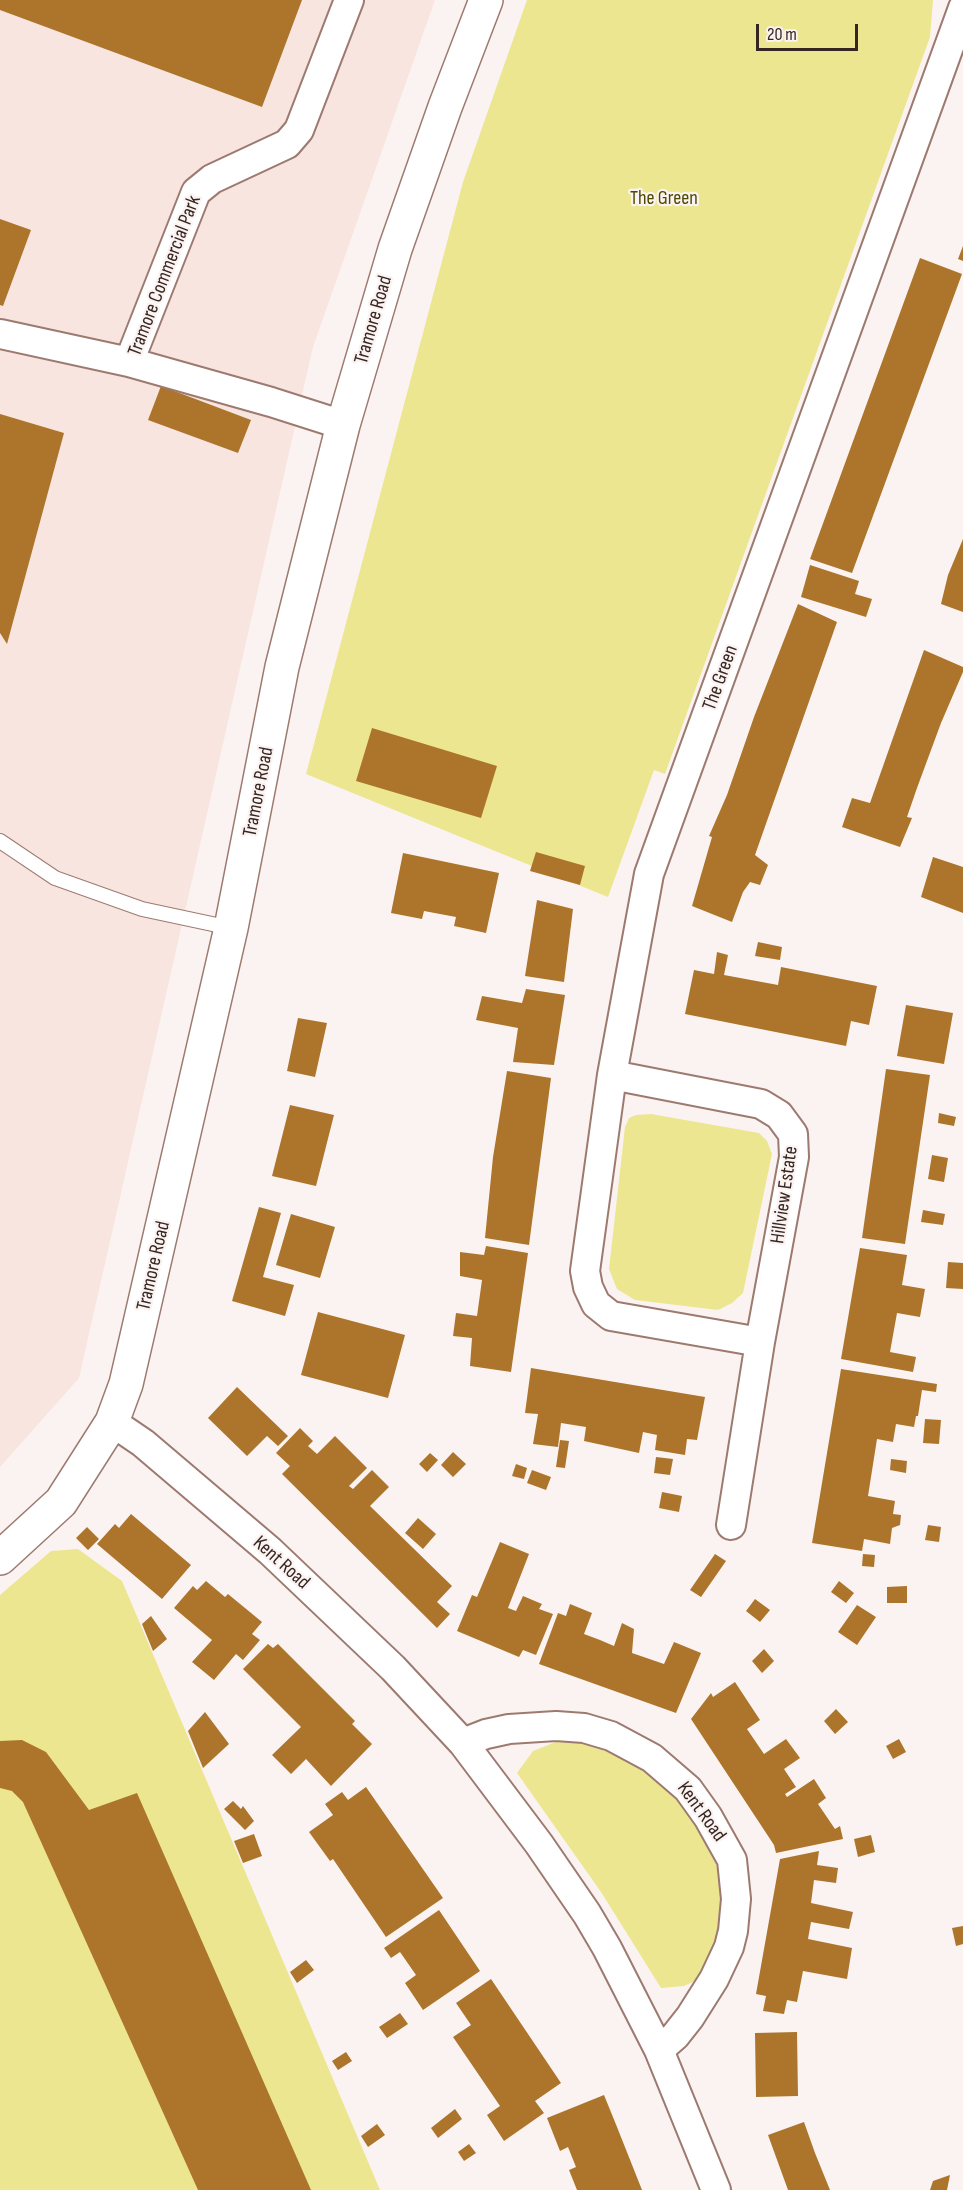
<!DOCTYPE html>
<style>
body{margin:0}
#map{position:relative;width:963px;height:2190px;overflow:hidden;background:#fbf3f1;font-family:"Sofia Sans Condensed",sans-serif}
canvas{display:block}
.scale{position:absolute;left:756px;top:24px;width:102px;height:27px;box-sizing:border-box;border:3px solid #352622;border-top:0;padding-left:8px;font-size:18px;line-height:21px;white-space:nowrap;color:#352622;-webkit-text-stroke:4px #fbf3f1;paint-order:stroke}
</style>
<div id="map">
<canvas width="963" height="2190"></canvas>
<div class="scale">20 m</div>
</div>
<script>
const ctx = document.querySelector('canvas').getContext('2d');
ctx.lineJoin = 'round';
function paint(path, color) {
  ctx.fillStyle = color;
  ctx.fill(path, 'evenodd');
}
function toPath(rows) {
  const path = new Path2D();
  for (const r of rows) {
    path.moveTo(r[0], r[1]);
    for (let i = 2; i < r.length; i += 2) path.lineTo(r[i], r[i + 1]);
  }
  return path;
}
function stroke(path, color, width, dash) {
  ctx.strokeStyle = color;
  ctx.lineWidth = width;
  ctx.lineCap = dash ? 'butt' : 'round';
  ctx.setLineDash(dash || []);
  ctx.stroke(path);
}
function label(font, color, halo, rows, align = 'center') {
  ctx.font = font + ' "Sofia Sans Condensed",sans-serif';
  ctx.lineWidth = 4.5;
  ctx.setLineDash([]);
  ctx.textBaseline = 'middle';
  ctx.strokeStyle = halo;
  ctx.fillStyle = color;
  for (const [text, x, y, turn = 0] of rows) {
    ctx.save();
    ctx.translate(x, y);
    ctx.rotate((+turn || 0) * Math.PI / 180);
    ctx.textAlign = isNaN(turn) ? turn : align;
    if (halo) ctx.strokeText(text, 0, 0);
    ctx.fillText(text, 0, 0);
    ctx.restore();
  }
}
const built = toPath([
 [0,0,435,0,313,347,79,1378,0,1467]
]);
const green = toPath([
 [527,0,933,0,930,37,665,774,654,770,608,897,306,774,463,182],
 [651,1114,759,1133,767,1141,772,1154,743,1293,732,1303,718,1310,635,1300,617,1289,609,1269,625,1127,629,1118,636,1115],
 [78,1549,122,1581,380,2190,0,2190,0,1595,51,1551],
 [563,1739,590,1742,614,1749,654,1777,677,1799,706,1840,714,1857,719,1875,722,1921,717,1944,703,1974,695,1981,684,1986,661,1988,601,1892,517,1773,533,1751]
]);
const building = toPath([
 [0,0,302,0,262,107,0,10],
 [0,219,31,230,3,306,0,305],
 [963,246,963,261,958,259],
 [920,258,962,274,852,573,810,559],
 [161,386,251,420,238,453,148,420],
 [0,414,64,433,7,644,0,633],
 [963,539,963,612,941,604,948,575],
 [810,565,859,581,855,594,872,599,866,617,801,597],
 [798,604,837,622,755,855,768,865,760,885,750,882,743,892,732,922,692,906,712,837,709,836,727,795,754,717],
 [924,650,963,667,963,672,941,723,917,788,907,817,912,818,900,847,842,827,852,798,870,803],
 [372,728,497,766,481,818,356,781],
 [536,852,585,866,580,885,530,871],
 [403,853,499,873,486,933,454,926,456,917,424,911,422,919,391,913],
 [933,857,963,867,963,913,921,897],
 [537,900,573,909,564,982,525,976],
 [758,942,782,947,780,960,755,956],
 [717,952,728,955,724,975,778,985,781,967,877,986,869,1025,851,1021,846,1046,685,1014,694,970,714,974],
 [526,989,565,995,554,1065,513,1062,518,1028,476,1020,482,996,522,1003],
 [906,1005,953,1013,944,1064,897,1056],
 [298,1018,327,1023,315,1077,287,1071],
 [886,1069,930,1075,905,1244,862,1238],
 [507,1071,551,1078,529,1245,485,1238,493,1157],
 [290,1105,334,1115,316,1186,272,1176],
 [939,1113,956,1117,954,1126,938,1123],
 [932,1155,948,1158,944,1182,928,1179],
 [259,1207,281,1213,263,1277,294,1285,285,1316,232,1301],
 [923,1210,945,1214,943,1225,921,1222],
 [291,1214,335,1227,320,1278,276,1265],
 [486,1246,528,1253,511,1372,470,1366,472,1338,453,1336,456,1313,477,1316,482,1280,460,1276,460,1252,484,1255],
 [860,1248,907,1255,902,1285,925,1289,920,1317,897,1313,890,1352,916,1357,913,1372,841,1359],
 [948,1262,963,1263,963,1289,946,1288],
 [318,1312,405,1335,388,1398,301,1375],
 [531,1368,705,1397,697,1440,687,1439,685,1455,655,1450,657,1435,643,1432,639,1453,584,1441,586,1427,561,1423,558,1447,533,1444,538,1414,525,1413],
 [841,1369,937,1384,936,1392,922,1390,918,1416,916,1416,914,1427,896,1424,893,1442,877,1439,868,1496,895,1501,893,1514,901,1515,900,1525,892,1528,890,1544,864,1539,862,1551,812,1543],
 [237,1387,288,1436,278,1446,267,1436,247,1456,208,1418],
 [925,1419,941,1420,939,1444,923,1443],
 [300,1428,313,1441,308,1446,317,1454,335,1436,367,1468,349,1486,353,1489,372,1470,389,1487,370,1506,452,1586,437,1602,450,1614,437,1628,282,1474,290,1466,276,1453],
 [560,1440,569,1441,565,1468,556,1467],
 [453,1452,466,1464,453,1477,441,1465],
 [430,1453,438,1460,427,1472,419,1464],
 [656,1457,673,1459,670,1475,654,1473],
 [891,1459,907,1461,906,1473,890,1470],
 [516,1464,527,1468,524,1479,512,1476],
 [532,1470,551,1477,546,1490,527,1483],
 [662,1492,682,1496,679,1512,659,1508],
 [131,1514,191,1565,162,1599,97,1544,115,1524,119,1528],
 [418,1518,436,1534,423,1549,405,1533],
 [928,1525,941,1527,939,1542,925,1540],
 [87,1527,99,1539,88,1550,76,1538],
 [500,1542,529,1554,508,1608,516,1611,523,1596,542,1604,539,1609,553,1614,536,1655,523,1650,519,1657,457,1631,472,1595,477,1597],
 [715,1554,726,1561,701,1597,690,1590],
 [863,1554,875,1555,874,1567,862,1566],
 [206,1581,225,1597,228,1594,262,1622,252,1634,260,1640,243,1660,236,1654,214,1680,192,1662,212,1640,174,1608,193,1586,197,1590],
 [839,1581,854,1593,846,1603,831,1592],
 [907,1586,907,1603,887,1603,887,1587],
 [755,1599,770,1610,760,1622,746,1611],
 [570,1604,592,1613,584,1634,600,1640,614,1646,622,1623,634,1629,632,1653,664,1664,674,1642,701,1653,676,1713,539,1664,558,1613,566,1616],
 [857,1605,876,1617,857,1645,838,1632],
 [151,1616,167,1639,153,1651,142,1624],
 [268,1644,273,1648,278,1644,355,1721,352,1724,372,1744,331,1786,306,1759,291,1774,272,1755,301,1727,243,1669],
 [764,1649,774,1661,762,1673,752,1661],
 [735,1682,760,1720,747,1729,764,1754,786,1739,800,1758,784,1769,796,1787,785,1794,787,1797,814,1779,826,1798,818,1804,835,1829,840,1826,843,1839,776,1853,774,1845,691,1719,711,1693,713,1697],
 [836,1709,848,1722,835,1734,824,1721],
 [205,1712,229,1744,203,1768,188,1731],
 [899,1739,906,1752,893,1759,886,1746],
 [22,1740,46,1752,89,1810,137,1793,311,2190,198,2190,23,1802,12,1791,0,1788,0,1741],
 [366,1787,443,1898,386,1937,333,1859,330,1861,309,1832,333,1815,325,1804,342,1792,348,1800],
 [233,1801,241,1809,243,1806,254,1821,245,1830,224,1809],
 [254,1834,262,1856,243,1863,234,1841],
 [871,1835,875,1852,858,1857,854,1839],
 [819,1851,817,1865,838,1868,836,1883,814,1880,811,1903,853,1912,849,1929,811,1922,808,1939,852,1948,847,1979,803,1971,797,2002,787,2000,784,2014,763,2011,766,1996,756,1994,780,1859],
 [439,1910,480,1971,423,2010,405,1983,416,1975,400,1952,391,1958,384,1948],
 [963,1926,963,1944,956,1946,952,1928],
 [306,1960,314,1970,297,1983,290,1972],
 [491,1979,561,2083,535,2101,544,2113,504,2141,487,2115,500,2106,453,2037,471,2025,456,2003],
 [400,2013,408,2024,387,2038,379,2027],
 [797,2032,798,2096,756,2097,755,2033],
 [346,2052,352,2061,338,2070,332,2061],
 [604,2095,617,2127,642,2190,577,2190,569,2170,576,2167,568,2147,560,2151,547,2118],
 [455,2109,462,2119,438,2138,431,2128],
 [804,2122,815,2153,830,2190,788,2190,768,2135],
 [377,2124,385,2135,368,2147,361,2136],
 [469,2144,476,2153,464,2161,458,2152],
 [950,2175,947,2190,930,2190,933,2181]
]);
const service = toPath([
 [0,841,55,878,142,909,231,928]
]);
const minor = toPath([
 [0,334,129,362],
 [343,425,271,402,129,362,196,192,212,179,287,144,299,130,349,0],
 [612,1075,761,1104,779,1115,793,1134,794,1157,760,1342,731,1525],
 [760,1342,611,1316,596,1304,588,1287,585,1271,612,1075,649,874,963,8],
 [112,1422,143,1443,270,1551,393,1668,463,1743,539,1844,587,1914,607,1948,659,2050,716,2190],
 [463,1743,486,1734,509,1729,556,1726,584,1728,611,1736,652,1758,688,1789,708,1817,732,1860,736,1899,733,1931,729,1947,714,1979,690,2017,675,2036,659,2050]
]);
const tertiary = toPath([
 [0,1558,61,1502,112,1422,126,1384,231,928,282,667,343,425,395,249,445,107,486,0]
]);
const parkNames = [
 ["The Green",664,199]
];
const streetNames = [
 ["Tramore Commercial Park",165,276,-69],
 ["Tramore Road",374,320,-74],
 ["The Green",721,678,-70],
 ["Tramore Road",259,792,-79],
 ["Hillview Estate",785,1195,-82],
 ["Tramore Road",154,1266,-77],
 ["Kent Road",281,1563,42],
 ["Kent Road",701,1812,54]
];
paint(built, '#f8e5df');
paint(green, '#ece691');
paint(building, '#ac752b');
stroke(service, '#9d7a70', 16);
stroke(minor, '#9d7a70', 32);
stroke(tertiary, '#9d7a70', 36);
stroke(service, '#fff', 14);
stroke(minor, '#fff', 28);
stroke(tertiary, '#fff', 33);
label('20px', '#4e4800', '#fbf3f1', parkNames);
label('20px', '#352622', '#fbf3f1', streetNames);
</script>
